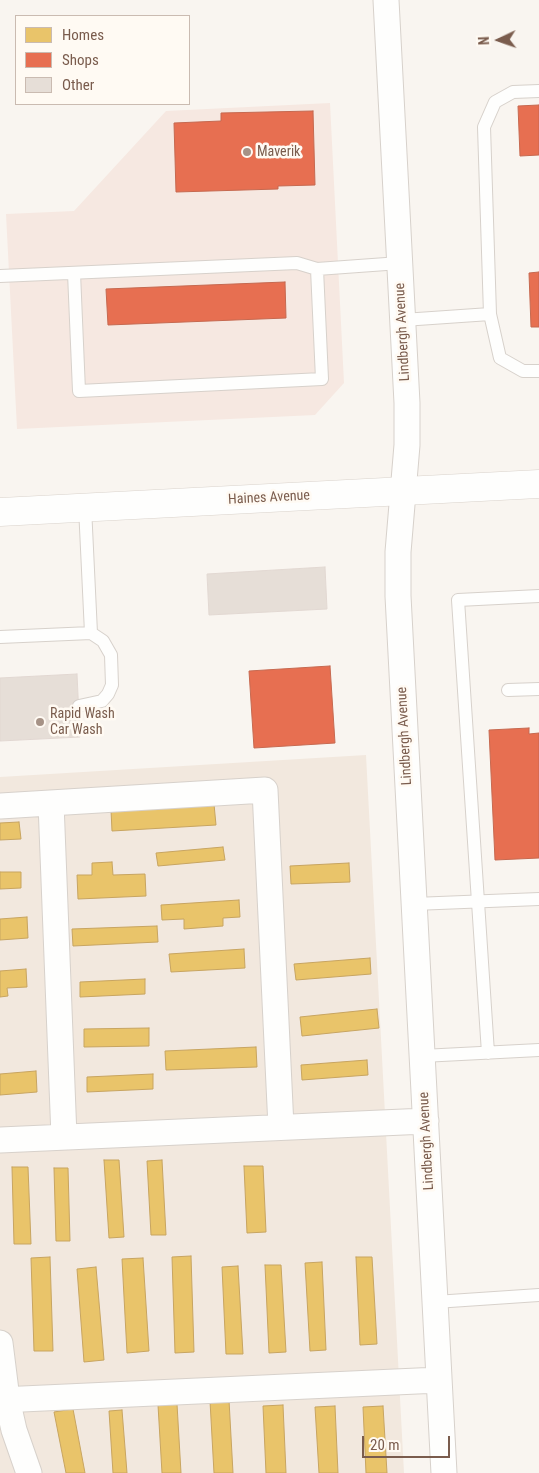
<!DOCTYPE html>
<style>
body{margin:0}
#map{position:relative;width:539px;height:1473px;overflow:hidden;background:#f9f5f0;font-family:"Roboto Condensed",sans-serif}
canvas{display:block}
.legend{position:absolute;left:15px;top:15px;width:175px;height:90px;box-sizing:border-box;background:#fffaf3;border:1px solid #cabbb1;margin:0;padding:6px 9px;list-style:none;font-size:15px;color:#7a5c4d}
.legend li{display:flex;align-items:center;gap:10px;height:25px}
.legend b{width:25px;border:1px solid #cabbb1}
.north{position:absolute;left:474px;top:15px;width:50px;height:50px;-webkit-text-stroke:4px #fffaf3;paint-order:stroke;rotate:267deg;font-size:14px;font-weight:700;line-height:20px;text-align:center;color:#7a5c4d}
.north::after{content:'';display:block;margin:auto;width:18px;height:22px;background:#7a5c4d;clip-path:polygon(50% 0,100% 100%,50% 72%,0 100%)}
.scale{position:absolute;left:362px;top:1436px;width:88px;height:22px;box-sizing:border-box;border:2px solid #7a5c4d;border-top:0;padding-left:6px;font-size:15px;line-height:18px;white-space:nowrap;color:#7a5c4d;-webkit-text-stroke:4px #fffaf3;paint-order:stroke}
</style>
<div id="map">
<canvas width="539" height="1473"></canvas>
<ul class="legend">
<li><b style="height:14px;background:#e9c46a"></b>Homes</li>
<li><b style="height:14px;background:#e76f51"></b>Shops</li>
<li><b style="height:14px;background:#e6ded7"></b>Other</li>
</ul>
<div class="north">N</div>
<div class="scale">20 m</div>
</div>
<script>
const ctx = document.querySelector('canvas').getContext('2d');
ctx.lineJoin = 'round';
function paint(path, color) {
  ctx.fillStyle = color;
  ctx.fill(path, 'evenodd');
}
function toPath(rows) {
  const path = new Path2D();
  for (const r of rows) {
    path.moveTo(r[0], r[1]);
    for (let i = 2; i < r.length; i += 2) path.lineTo(r[i], r[i + 1]);
  }
  return path;
}
function stroke(path, color, width, dash) {
  ctx.strokeStyle = color;
  ctx.lineWidth = width;
  ctx.lineCap = dash ? 'butt' : 'round';
  ctx.setLineDash(dash || []);
  ctx.stroke(path);
}
function label(font, color, halo, rows, align = 'center') {
  ctx.font = font + ' "Roboto Condensed",sans-serif';
  ctx.lineWidth = 5;
  ctx.setLineDash([]);
  ctx.textBaseline = 'middle';
  ctx.strokeStyle = halo;
  ctx.fillStyle = color;
  for (const [text, x, y, turn = 0] of rows) {
    ctx.save();
    ctx.translate(x, y);
    ctx.rotate((+turn || 0) * Math.PI / 180);
    ctx.textAlign = isNaN(turn) ? turn : align;
    if (halo) ctx.strokeText(text, 0, 0);
    ctx.fillText(text, 0, 0);
    ctx.restore();
  }
}
const residential = toPath([
 [366,755,404,1473,0,1473,0,777]
]);
const commercial = toPath([
 [330,103,344,383,315,415,17,429,6,214,74,211,166,111]
]);
const homes = toPath([
 [214,804,216,825,112,831,111,810,214,804],
 [19,822,21,839,0,840,0,823,19,822],
 [223,847,225,860,158,866,156,853,223,847],
 [112,862,113,875,145,874,146,896,78,899,77,875,92,875,92,863,112,862],
 [349,863,350,882,291,884,290,866,349,863],
 [0,872,21,872,21,888,0,889,0,872],
 [239,900,240,917,223,918,223,926,184,929,184,919,162,920,161,905,239,900],
 [27,917,28,938,0,940,0,919,27,917],
 [157,926,158,942,73,946,72,929,157,926],
 [244,949,245,968,171,972,169,954,244,949],
 [370,958,371,974,296,980,294,964,370,958],
 [26,969,27,987,7,988,8,996,0,997,0,971,26,969],
 [145,979,145,994,80,997,80,982,145,979],
 [377,1009,379,1028,302,1036,300,1017,377,1009],
 [149,1028,149,1046,84,1047,84,1029,149,1028],
 [256,1047,257,1067,166,1070,165,1051,256,1047],
 [367,1060,368,1075,302,1080,301,1065,367,1060],
 [36,1071,37,1092,0,1095,0,1074,36,1071],
 [153,1074,153,1089,87,1092,87,1077,153,1074],
 [104,1160,119,1160,124,1237,109,1238,104,1160],
 [162,1160,166,1235,151,1235,147,1161,162,1160],
 [244,1166,263,1166,266,1232,247,1233,244,1166],
 [12,1167,28,1167,31,1244,14,1244,12,1167],
 [54,1168,68,1168,70,1241,56,1241,54,1168],
 [191,1256,194,1352,175,1353,172,1257,191,1256],
 [50,1257,53,1351,34,1351,31,1258,50,1257],
 [356,1257,372,1257,377,1344,360,1345,356,1257],
 [143,1258,149,1351,127,1353,122,1259,143,1258],
 [322,1262,326,1350,310,1351,305,1263,322,1262],
 [265,1265,281,1265,286,1352,269,1353,265,1265],
 [238,1266,243,1354,226,1354,222,1267,238,1266],
 [96,1267,104,1360,84,1362,77,1269,96,1267],
 [229,1400,233,1473,214,1473,210,1401,229,1400],
 [177,1404,181,1473,162,1473,158,1405,177,1404],
 [283,1405,286,1473,266,1473,263,1406,283,1405],
 [335,1406,338,1473,319,1473,315,1407,335,1406],
 [383,1406,387,1473,366,1473,363,1407,383,1406],
 [73,1409,85,1473,66,1473,54,1412,73,1409],
 [122,1410,127,1473,113,1473,109,1411,122,1410]
]);
const shops = toPath([
 [539,105,539,155,520,156,518,106,539,105],
 [313,111,315,185,278,186,278,189,176,192,174,123,221,121,221,113,313,111],
 [539,272,539,327,531,327,529,273,539,272],
 [285,282,286,318,108,325,106,289,285,282],
 [330,666,335,743,254,748,249,671,330,666],
 [529,728,529,734,539,733,539,858,495,860,489,730,529,728]
]);
const building = toPath([
 [325,567,327,609,209,615,207,574,325,567],
 [77,674,80,737,0,741,0,678,77,674]
]);
const service = toPath([
 [539,91,513,92,495,102,484,127,490,314,500,358,523,371,539,371],
 [74,273,79,391,322,379,317,269],
 [0,276,297,263,317,269,400,263],
 [403,320,490,314],
 [85,507,91,633],
 [0,637,91,633,103,641,111,655,112,685,108,694,102,701,79,706],
 [508,690,539,689],
 [414,904,539,899],
 [488,1053,458,600,539,596],
 [422,1056,539,1050],
 [435,1302,539,1295]
]);
const minor = toPath([
 [386,0,407,403,407,445,398,552,398,596,444,1473],
 [51,803,64,1137],
 [0,806,265,790,281,1127],
 [0,1140,426,1121],
 [0,1343,7,1399,14,1430,29,1473],
 [0,1400,439,1380]
]);
const secondary = toPath([
 [0,512,539,484]
]);
const markers = [
 [247,152,5,"#a69286"],
 [40,722,5,"#a69286"]
];
const poiNames = [
 ["Maverik",257,152],
 ["Rapid Wash",50,714],
 ["Car Wash",50,730]
];
const streetNames = [
 ["Lindbergh Avenue",403,332,-93],
 ["Haines Avenue",269,498,-3],
 ["Lindbergh Avenue",405,736,-93],
 ["Lindbergh Avenue",427,1141,-93]
];
paint(residential, '#f2e8de');
paint(commercial, '#f6e8e1');
paint(homes, '#e9c46a');
stroke(homes, '#c8a561', 1);
paint(shops, '#e76f51');
stroke(shops, '#c66950', 1);
paint(building, '#e6ded7');
stroke(building, '#e2d8d2', 1);
stroke(service, '#d7d1cb', 14);
stroke(minor, '#d7d1cb', 27);
stroke(secondary, '#d9d2cb', 29);
stroke(service, '#fefefd', 12);
stroke(minor, '#fefefd', 25);
stroke(secondary, '#fefefd', 28);
for (const [x, y, r, color] of markers) {
  const dot = new Path2D();
  dot.arc(x, y, r, 0, 2 * Math.PI);
  ctx.fillStyle = color;
  ctx.fill(dot);
  stroke(dot, '#fffaf3', 2);
}
label('14px', '#7a5c4d', '#fffaf3', poiNames, 'left');
label('14px', '#7a5c4d', '#fffaf3', streetNames);
</script>
